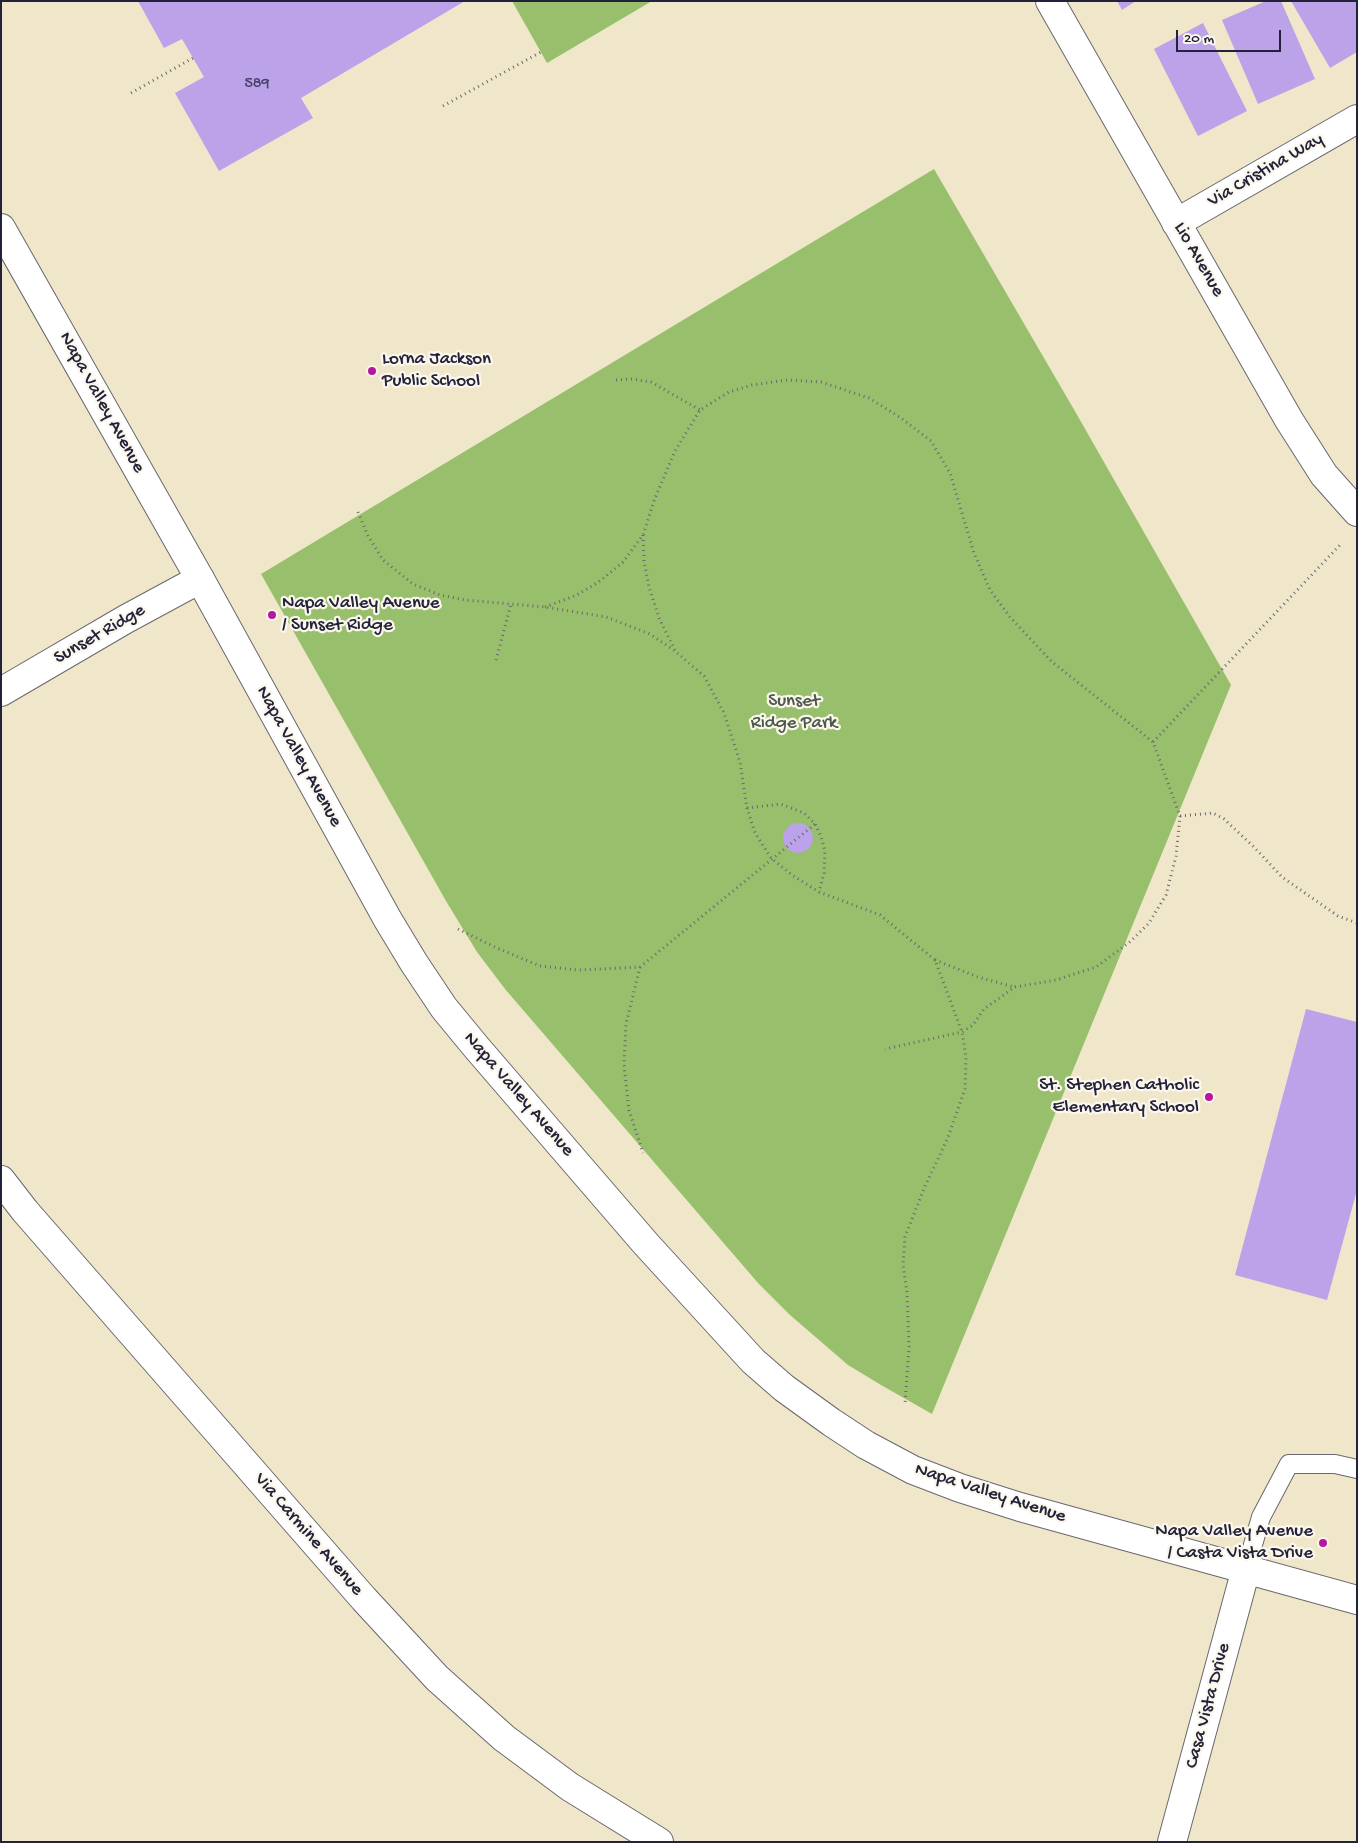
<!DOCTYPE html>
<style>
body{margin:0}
#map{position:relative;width:1358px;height:1843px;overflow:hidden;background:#f0e7cb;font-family:"Gochi Hand",sans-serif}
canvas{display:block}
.frame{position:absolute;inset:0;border:2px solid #22223b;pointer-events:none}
.scale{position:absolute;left:1176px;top:30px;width:105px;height:22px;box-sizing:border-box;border:2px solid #22223b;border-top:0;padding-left:6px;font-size:15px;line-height:18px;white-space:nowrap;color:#22223b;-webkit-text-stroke:4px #fbf7ec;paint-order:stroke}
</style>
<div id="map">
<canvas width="1358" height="1843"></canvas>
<div class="frame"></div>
<div class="scale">20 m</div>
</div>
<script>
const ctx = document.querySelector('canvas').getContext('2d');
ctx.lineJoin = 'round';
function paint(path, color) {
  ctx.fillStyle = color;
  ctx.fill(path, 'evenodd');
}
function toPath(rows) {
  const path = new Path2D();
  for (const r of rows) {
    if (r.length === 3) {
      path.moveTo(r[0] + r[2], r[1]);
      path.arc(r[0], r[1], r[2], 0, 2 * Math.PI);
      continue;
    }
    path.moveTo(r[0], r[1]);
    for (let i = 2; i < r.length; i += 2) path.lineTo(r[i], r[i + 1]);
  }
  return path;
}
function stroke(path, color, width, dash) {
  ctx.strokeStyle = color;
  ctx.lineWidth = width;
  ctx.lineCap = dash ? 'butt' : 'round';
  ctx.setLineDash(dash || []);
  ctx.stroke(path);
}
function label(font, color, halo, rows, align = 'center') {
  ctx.font = font + ' "Gochi Hand",sans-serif';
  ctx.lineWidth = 4.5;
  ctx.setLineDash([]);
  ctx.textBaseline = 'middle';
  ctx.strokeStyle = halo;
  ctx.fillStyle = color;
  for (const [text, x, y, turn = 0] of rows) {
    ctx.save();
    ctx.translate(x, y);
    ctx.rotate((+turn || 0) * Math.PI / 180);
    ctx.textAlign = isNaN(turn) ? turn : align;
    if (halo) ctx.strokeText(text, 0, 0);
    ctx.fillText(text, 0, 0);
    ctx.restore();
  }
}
const green = toPath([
 [512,1,652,1,547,63],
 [934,169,1076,413,1231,685,932,1414,881,1385,848,1365,790,1315,758,1283,505,989,477,952,446,901,261,574]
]);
const building = toPath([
 [138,1,465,1,301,98,313,118,219,171,175,93,204,77,182,39,164,48],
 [1117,1,1136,1,1122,10],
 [1266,1,1281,1,1315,79,1258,104,1222,20],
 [1291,1,1357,1,1357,52,1330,68],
 [1203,23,1247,111,1198,136,1154,49],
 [798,838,15],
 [1306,1009,1357,1022,1357,1190,1327,1300,1235,1275]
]);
const path = toPath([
 [131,93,193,58],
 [443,106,541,52],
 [616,380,632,379,651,382,700,410],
 [358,512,368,536,383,560,413,584,440,595,465,600,545,607,606,617,650,634,675,651,704,676,724,713,740,762,747,808,755,833,771,858,792,875,819,892,880,915,935,960,962,1032,966,1058,965,1089,947,1140,925,1186,905,1237,903,1265,907,1292,909,1347,905,1404],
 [643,535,644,561,649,587,659,618,675,650],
 [545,607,577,595,600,581,623,562,643,535,655,498,675,451,700,410,729,392,752,385,787,380,821,382,869,398,901,418,931,441,950,473,974,553,990,590,1010,617,1051,661,1153,742,1180,816,1176,856,1166,895,1149,923,1131,941,1096,967,1056,980,1015,987,984,1009,973,1025,962,1032,885,1049],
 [496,660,511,604],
 [1153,742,1341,544],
 [747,808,781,804,804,813,815,824,821,836,825,851,824,873,819,892],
 [1180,816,1213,813,1224,819,1254,847,1282,877,1338,916,1357,923],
 [458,929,497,948,540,966,578,970,640,967,815,824],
 [935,960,978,977,1014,987],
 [640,967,626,1024,624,1065,629,1110,643,1153]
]);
const service = toPath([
 [1246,1569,1261,1517,1289,1464,1335,1464,1357,1469]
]);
const minor = toPath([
 [1050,1,1289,420,1324,475,1357,512],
 [1176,223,1357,119],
 [1,692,126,619,200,579],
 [1,1180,25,1211,364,1599,437,1678,504,1738,570,1787,659,1842],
 [1172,1842,1246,1569]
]);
const tertiary = toPath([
 [1,228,200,579,388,920,414,963,444,1008,477,1048,646,1244,753,1361,784,1388,831,1422,866,1445,913,1470,960,1488,1020,1507,1357,1600]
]);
const markers = [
 [372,371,5,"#b5179e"],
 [272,615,5,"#b5179e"],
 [1209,1097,5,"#b5179e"],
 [1323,1543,5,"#b5179e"]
];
const numberNames = [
 ["589",257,85]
];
const streetNames = [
 ["Via Cristina Way",1266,171,-30],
 ["Lio Avenue",1198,260,60],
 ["Napa Valley Avenue",101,403,61],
 ["Sunset Ridge",100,635,-30],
 ["Napa Valley Avenue",298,757,61],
 ["Napa Valley Avenue",518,1095,49],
 ["Napa Valley Avenue",990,1494,18],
 ["Via Carmine Avenue",308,1535,49],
 ["Casa Vista Drive",1209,1706,-75]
];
const poiNames = [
 ["Lorna Jackson",382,360],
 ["Public School",382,382],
 ["Napa Valley Avenue",282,604],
 ["/ Sunset Ridge",282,626],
 ["St. Stephen Catholic",1199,1086,"right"],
 ["Elementary School",1199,1108,"right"],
 ["Napa Valley Avenue",1313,1532,"right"],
 ["/ Casta Vista Drive",1313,1554,"right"]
];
const parkNames = [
 ["Sunset",794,702],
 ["Ridge Park",794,724]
];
paint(green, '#98c06c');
paint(building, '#bba2e9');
stroke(service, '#6a676d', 20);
stroke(minor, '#6a676d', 30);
stroke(tertiary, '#6a676d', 30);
stroke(path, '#6a676d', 3, [1, 4]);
stroke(service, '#fff', 18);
stroke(minor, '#fff', 28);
stroke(tertiary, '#fff', 28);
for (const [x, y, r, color] of markers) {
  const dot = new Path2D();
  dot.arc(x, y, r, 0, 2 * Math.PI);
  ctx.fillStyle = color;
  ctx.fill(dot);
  stroke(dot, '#fbf7ec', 2);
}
label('16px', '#484266', null, numberNames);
label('19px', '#22223b', '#fbf7ec', streetNames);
label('19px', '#22223b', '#fbf7ec', poiNames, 'left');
label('19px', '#4b594c', '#fbf7ec', parkNames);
</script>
